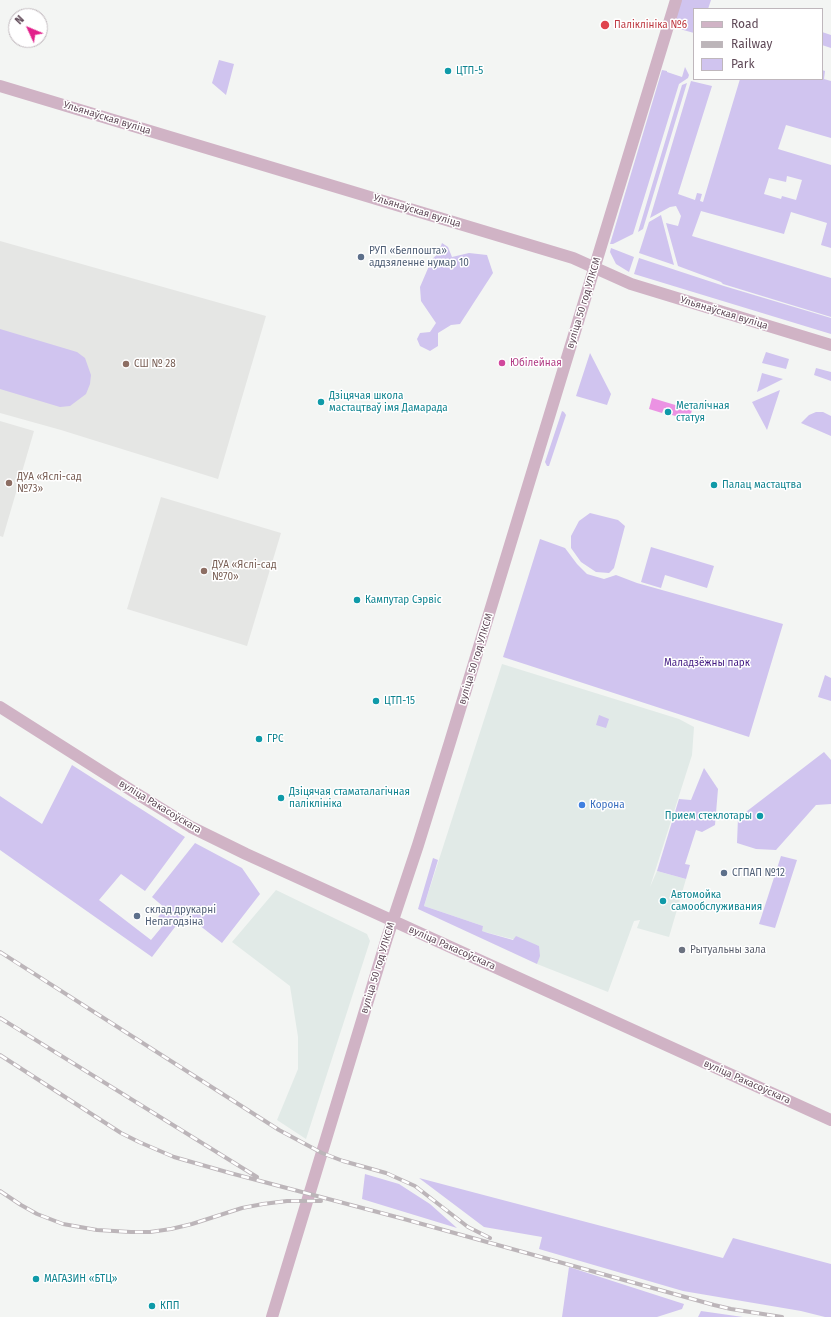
<!DOCTYPE html>
<meta charset="utf-8">
<style>
body{margin:0}
#map{position:relative;width:831px;height:1317px;overflow:hidden;background:#f3f5f3;font-family:"Fira Sans",sans-serif}
canvas{display:block}
.legend{position:absolute;left:693px;top:8px;width:130px;height:72px;box-sizing:border-box;background:#fff;border:1px solid #bfb7bc;margin:0;padding:5px 7px;list-style:none;font-size:12px;color:#604a58}
.legend li{display:flex;align-items:center;gap:8px;height:20px}
.legend b{width:20px;border:1px solid #bfb7bc}
.north{position:absolute;left:8px;top:8px;width:40px;height:40px;box-sizing:border-box;background:#fff;border:1px solid #bfb7bc;border-radius:50%;rotate:314deg;font-size:11px;font-weight:700;line-height:16px;text-align:center;color:#604a58}
.north::after{content:'';display:block;margin:auto;width:14px;height:18px;background:#e2208b;clip-path:polygon(50% 0,100% 100%,50% 72%,0 100%)}
</style>
<div id="map">
<canvas width="831" height="1317"></canvas>
<ul class="legend">
<li><b style="height:5px;background:#d0b3c5"></b>Road</li>
<li><b style="height:5px;background:#bcb5b9"></b>Railway</li>
<li><b style="height:11px;background:#d0c4ef"></b>Park</li>
</ul>
<div class="north">N</div>
</div>
<script>
const ctx = document.querySelector('canvas').getContext('2d');
ctx.lineJoin = 'round';
function paint(path, color) {
  ctx.fillStyle = color;
  ctx.fill(path, 'evenodd');
}
function toPath(rows) {
  const path = new Path2D();
  for (const r of rows) {
    path.moveTo(r[0], r[1]);
    for (let i = 2; i < r.length; i += 2) path.lineTo(r[i], r[i + 1]);
  }
  return path;
}
function stroke(path, color, width, dash) {
  ctx.strokeStyle = color;
  ctx.lineWidth = width;
  ctx.lineCap = dash ? 'butt' : 'round';
  ctx.setLineDash(dash || []);
  ctx.stroke(path);
}
function label(font, color, halo, rows, align = 'center') {
  ctx.font = font + ' "Fira Sans",sans-serif';
  ctx.lineWidth = 3;
  ctx.setLineDash([]);
  ctx.textBaseline = 'middle';
  ctx.strokeStyle = halo;
  ctx.fillStyle = color;
  for (const [text, x, y, turn = 0] of rows) {
    ctx.save();
    ctx.translate(x, y);
    ctx.rotate((+turn || 0) * Math.PI / 180);
    ctx.textAlign = isNaN(turn) ? turn : align;
    if (halo) ctx.strokeText(text, 0, 0);
    ctx.fillText(text, 0, 0);
    ctx.restore();
  }
}
const commercial = toPath([
 [502,664,679,719,694,727,692,755,650,887,657,871,686,879,669,937,637,928,640,920,634,921,608,992,537,964,539,946,481,931,483,926,424,906],
 [276,890,367,934,370,941,306,1139,277,1120,298,1069,298,1037,290,986,232,942]
]);
const education = toPath([
 [0,241,266,316,218,479,61,430,0,413],
 [0,421,34,431,3,537,0,536],
 [161,497,281,533,247,646,127,609]
]);
const green = toPath([
 [676,0,711,0,708,9,694,9,694,33,669,26],
 [822,32,831,35,831,48,822,45],
 [219,60,234,64,226,95,212,83],
 [685,67,689,75,688,78,679,84,633,234,613,244,610,244,662,70,667,71,667,72,682,77],
 [822,70,825,71,824,79,831,81,831,138,786,125,778,149,831,165,831,248,821,245,827,223,791,212,784,234,701,211,692,236,831,278,831,317,723,284,721,282,678,266,666,223,678,226,681,216,676,206,670,207,650,218,691,81,712,86,678,194,695,200,697,193,702,194,700,201,703,202,740,79,822,79],
 [787,176,802,180,796,200,782,196,781,199,764,194,769,178,786,182],
 [687,83,643,229,638,232,682,85],
 [661,215,674,265,639,253,649,222],
 [442,243,448,247,452,257,469,253,487,255,493,273,460,324,451,325,438,333,438,346,430,351,420,346,417,339,420,333,430,332,436,323,421,301,420,287,432,259,438,254],
 [611,248,634,257,629,272,616,264,610,252],
 [639,258,724,286,831,318,831,334,634,274],
 [0,329,77,352,85,358,91,375,90,384,86,394,70,406,60,407,0,389],
 [766,352,789,359,786,369,762,363],
 [590,353,611,394,607,405,576,396],
 [816,368,831,372,831,381,814,375],
 [762,373,783,379,757,392],
 [780,390,767,430,752,402],
 [562,411,564,412,566,415,549,466,547,466,545,462],
 [816,412,823,412,831,416,831,436,801,423,809,415],
 [590,513,618,520,625,526,614,568,609,573,596,572,581,562,571,548,571,536,579,521],
 [540,539,565,548,577,564,587,574,604,579,616,575,637,583,783,624,749,737,503,657],
 [651,547,714,566,707,588,665,575,661,588,641,582],
 [825,675,831,678,831,701,818,697],
 [599,715,609,719,606,728,596,725],
 [824,752,831,760,831,804,816,805,776,850,756,849,737,843,738,818],
 [72,765,185,837,145,891,121,874,99,900,151,940,165,923,158,917,165,908,152,897,195,843,242,868,260,894,222,943,185,914,152,957,0,850,0,796,42,824],
 [704,768,718,789,715,825,702,832,696,830,685,864,690,865,686,879,657,871,679,799,691,800],
 [781,856,797,860,775,928,759,924],
 [433,858,438,860,424,906,483,926,482,931,488,933,513,940,516,936,539,946,540,956,537,964,418,909],
 [365,1174,399,1184,430,1204,457,1228,362,1199],
 [419,1178,723,1258,733,1238,831,1264,831,1317,825,1317,801,1311,683,1291,539,1249,542,1237,484,1227],
 [569,1267,684,1304,682,1309,657,1317,562,1317],
 [701,1311,743,1317,698,1317]
]);
const water = toPath([
 [652,398,692,410,689,420,672,415,673,411,664,408,662,413,649,409]
]);
const major = toPath([
 [0,86,573,258,631,284,831,345],
 [0,707,134,792,191,827,246,854,831,1120],
 [272,1317,387,938,418,845,450,742,676,0]
]);
const rail = toPath([
 [0,952,279,1130,322,1153,343,1161,386,1173,415,1186,468,1227,490,1238],
 [0,1018,257,1177],
 [0,1055,121,1133,139,1142,174,1157,230,1173,404,1219,714,1305,731,1309,782,1317],
 [0,1191,21,1205,37,1214,63,1224,97,1230,131,1232,150,1232,171,1229,192,1224,242,1208,263,1204,287,1201,321,1201]
]);
const markers = [
 [605,25,5,"#e0444e"],
 [448,71,4,"#0f9aa8"],
 [361,257,4,"#5c6f8a"],
 [502,363,4,"#d1479c"],
 [126,364,4,"#8d6e63"],
 [321,402,4,"#0f9aa8"],
 [668,412,4,"#0f9aa8"],
 [9,483,4,"#8d6e63"],
 [714,485,4,"#0f9aa8"],
 [204,571,4,"#8d6e63"],
 [357,600,4,"#0f9aa8"],
 [376,701,4,"#0f9aa8"],
 [259,739,4,"#0f9aa8"],
 [281,798,4,"#0f9aa8"],
 [582,805,4,"#3f7fe0"],
 [760,816,4,"#0f9aa8"],
 [724,873,4,"#5c6f8a"],
 [663,901,4,"#0f9aa8"],
 [137,916,4,"#5c6f8a"],
 [682,950,4,"#6b7280"],
 [36,1279,4,"#0f9aa8"],
 [152,1306,4,"#0f9aa8"]
];
const healthNames = [
 ["Паліклініка №6",614,25]
];
const cultureNames = [
 ["ЦТП-5",456,71],
 ["Дзіцячая школа",329,396],
 ["мастацтваў імя Дамарада",329,408],
 ["Металічная",676,406],
 ["статуя",676,418],
 ["Палац мастацтва",722,485],
 ["Кампутар Сэрвіс",365,600],
 ["ЦТП-15",384,701],
 ["ГРС",267,739],
 ["Дзіцячая стаматалагічная",289,792],
 ["паліклініка",289,804],
 ["Прием стеклотары",752,816,"right"],
 ["Автомойка",671,895],
 ["самообслуживания",671,907],
 ["МАГАЗИН «БТЦ»",44,1279],
 ["КПП",160,1306]
];
const streetNames = [
 ["Ульянаўская вуліца",107,118,17],
 ["Ульянаўская вуліца",417,211,17],
 ["вуліца 50 год УЛКСМ",584,303,-73],
 ["Ульянаўская вуліца",724,313,17],
 ["вуліца 50 год УЛКСМ",476,659,-73],
 ["вуліца Ракасоўскага",160,807,31],
 ["вуліца Ракасоўскага",452,948,24],
 ["вуліца 50 год УЛКСМ",378,968,-73],
 ["вуліца Ракасоўскага",747,1082,24]
];
const serviceNames = [
 ["РУП «Белпошта»",369,251],
 ["аддзяленне нумар 10",369,263],
 ["СГПАП №12",732,873],
 ["склад друкарні",145,910],
 ["Непагодзіна",145,922]
];
const hotelNames = [
 ["Юбілейная",510,363]
];
const educationNames = [
 ["СШ № 28",134,364],
 ["ДУА «Яслі-сад",17,477],
 ["№73»",17,489],
 ["ДУА «Яслі-сад",212,565],
 ["№70»",212,577]
];
const parkNames = [
 ["Маладзёжны парк",707,663]
];
const shopNames = [
 ["Корона",590,805]
];
const worshipNames = [
 ["Рытуальны зала",690,950]
];
paint(commercial, '#e1eae7');
paint(education, '#e5e6e4');
paint(green, '#d0c4ef');
paint(water, '#eb92e3');
stroke(major, '#d0b3c5', 12);
stroke(rail, '#bcb5b9', 4);
stroke(rail, '#fff', 2.5, [8]);
for (const [x, y, r, color] of markers) {
  const dot = new Path2D();
  dot.arc(x, y, r, 0, 2 * Math.PI);
  ctx.fillStyle = color;
  ctx.fill(dot);
  stroke(dot, '#fff', 1.5);
}
label('10px', '#be3a42', '#fff', healthNames, 'left');
label('10px', '#0d838f', '#fff', cultureNames, 'left');
label('10px', '#604a58', '#fff', streetNames);
label('10px', '#4e5e75', '#fff', serviceNames, 'left');
label('10px', '#b23c85', '#fff', hotelNames, 'left');
label('10px', '#785e54', '#fff', educationNames, 'left');
label('10px', '#421a82', '#fff', parkNames);
label('10px', '#366cbe', '#fff', shopNames, 'left');
label('10px', '#5b616d', '#fff', worshipNames, 'left');
</script>
